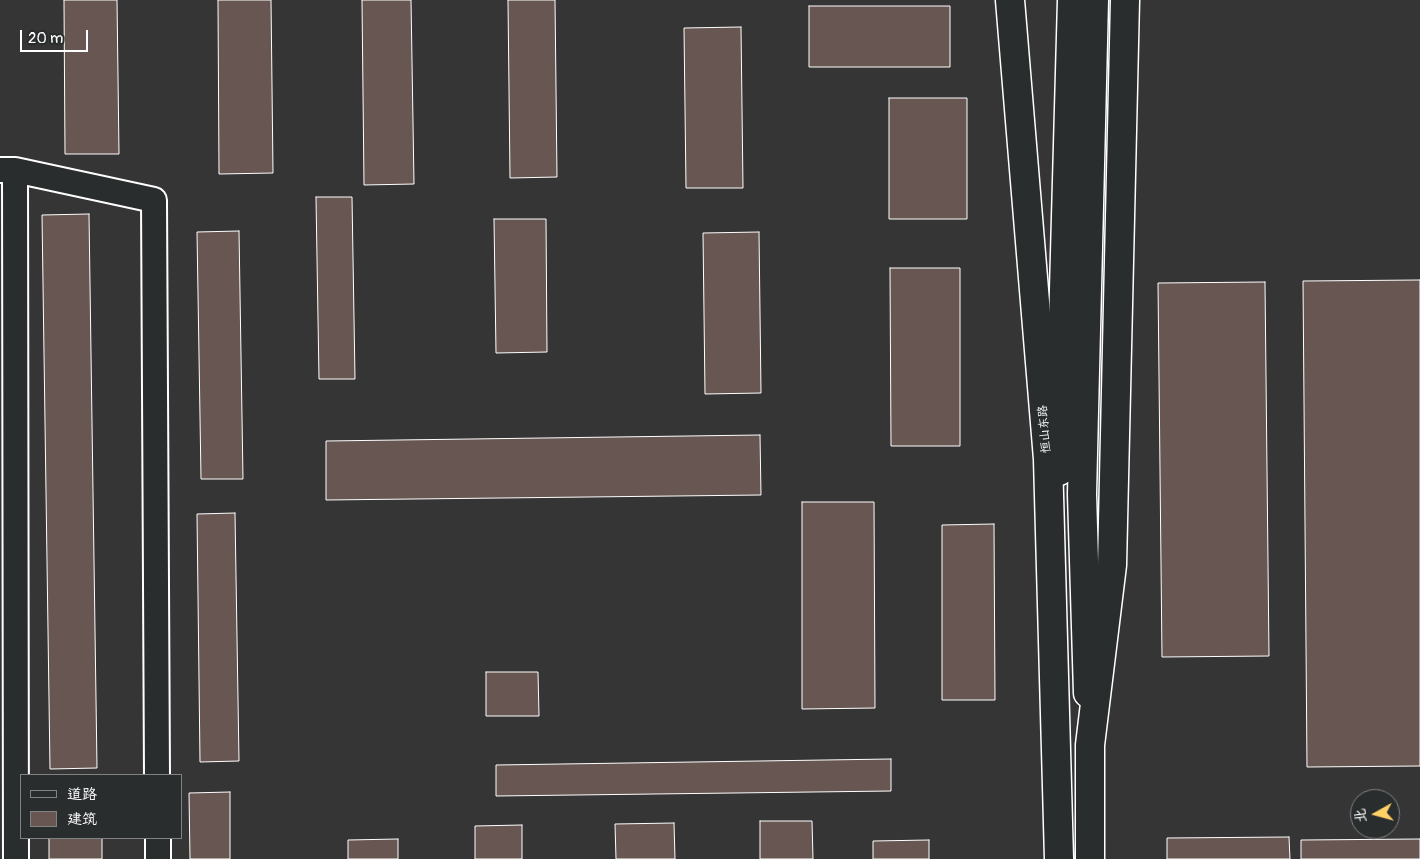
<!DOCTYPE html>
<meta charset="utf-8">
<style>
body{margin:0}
#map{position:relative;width:1420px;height:859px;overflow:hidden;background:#363535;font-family:Pangolin,"LXGW WenKai TC",sans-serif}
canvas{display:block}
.legend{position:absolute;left:20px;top:774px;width:162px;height:65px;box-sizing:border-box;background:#2a2d2e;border:1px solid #7f8182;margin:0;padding:6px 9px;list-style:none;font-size:15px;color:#fff}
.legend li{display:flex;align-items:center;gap:10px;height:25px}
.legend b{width:25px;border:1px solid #7f8182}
.north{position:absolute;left:1350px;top:789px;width:50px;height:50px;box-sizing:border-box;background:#2a2d2e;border:1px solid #7f8182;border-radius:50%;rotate:263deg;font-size:14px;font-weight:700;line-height:20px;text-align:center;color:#fff}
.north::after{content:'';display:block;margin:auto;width:18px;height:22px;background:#ffd166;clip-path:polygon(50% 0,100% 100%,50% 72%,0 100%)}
.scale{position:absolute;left:20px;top:30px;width:68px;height:22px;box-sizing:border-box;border:2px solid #fff;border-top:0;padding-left:6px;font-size:15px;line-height:18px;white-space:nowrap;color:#fff;-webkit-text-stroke:4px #2a2d2e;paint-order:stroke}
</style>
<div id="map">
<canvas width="1420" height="859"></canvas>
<ul class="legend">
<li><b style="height:6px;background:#2a2d2e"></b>道路</li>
<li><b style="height:14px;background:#675651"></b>建筑</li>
</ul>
<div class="north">北</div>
<div class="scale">20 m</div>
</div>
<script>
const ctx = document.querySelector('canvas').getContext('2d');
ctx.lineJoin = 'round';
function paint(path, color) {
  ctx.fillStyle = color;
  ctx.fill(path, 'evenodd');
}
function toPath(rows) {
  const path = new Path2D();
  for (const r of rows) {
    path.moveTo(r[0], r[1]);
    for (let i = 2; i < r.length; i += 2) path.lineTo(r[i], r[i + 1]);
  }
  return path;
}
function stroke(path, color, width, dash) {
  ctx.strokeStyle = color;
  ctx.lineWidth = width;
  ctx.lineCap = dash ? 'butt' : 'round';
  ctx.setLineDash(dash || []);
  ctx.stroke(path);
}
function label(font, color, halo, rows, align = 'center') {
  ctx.font = font + ' Pangolin,"LXGW WenKai TC",sans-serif';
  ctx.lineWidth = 4;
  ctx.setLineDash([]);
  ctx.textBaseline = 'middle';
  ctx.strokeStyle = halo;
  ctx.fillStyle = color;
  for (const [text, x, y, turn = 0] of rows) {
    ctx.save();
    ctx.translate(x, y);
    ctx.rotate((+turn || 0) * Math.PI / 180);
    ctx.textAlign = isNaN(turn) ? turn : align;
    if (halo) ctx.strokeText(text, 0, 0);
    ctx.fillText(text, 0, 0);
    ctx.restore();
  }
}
const building = toPath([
 [64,0,117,0,119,154,65,154,64,0],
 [218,0,271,0,273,173,219,174,218,0],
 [362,0,411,0,414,184,364,185,362,0],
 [508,0,555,0,557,177,510,178,508,0],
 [809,6,950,6,950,67,809,67,809,6],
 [741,27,743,188,686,188,684,28,741,27],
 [889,98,967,98,967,219,889,219,889,98],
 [316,197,352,197,355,379,319,379,316,197],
 [89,214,97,768,50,769,42,215,89,214],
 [494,219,546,219,547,352,496,353,494,219],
 [239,231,243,479,201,479,197,232,239,231],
 [759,232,761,393,705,394,703,233,759,232],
 [890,268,960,268,960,446,891,446,890,268],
 [1420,280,1420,766,1307,767,1303,281,1420,280],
 [1265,282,1269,656,1162,657,1158,283,1265,282],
 [760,435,761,495,326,500,326,441,760,435],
 [802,502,874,502,875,708,802,709,802,502],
 [235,513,239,761,200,762,197,514,235,513],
 [994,524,995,700,942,700,942,525,994,524],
 [486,672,538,672,539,716,486,716,486,672],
 [891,759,891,791,496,796,496,765,891,759],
 [230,792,230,859,190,859,189,793,230,792],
 [760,821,812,821,813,859,760,859,760,821],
 [674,823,675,859,616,859,615,824,674,823],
 [522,825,522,859,475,859,475,826,522,825],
 [1289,837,1290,859,1167,859,1167,838,1289,837],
 [49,838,102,838,102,859,49,859,49,838],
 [398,839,398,859,348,859,348,840,398,839],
 [1420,839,1420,859,1301,859,1301,840,1420,839],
 [929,840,929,859,873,859,873,841,929,840]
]);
const street = toPath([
 [0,170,15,170,154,200,157,775],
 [15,170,16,859],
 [158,838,158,859]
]);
const secondary = toPath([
 [1059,471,1072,0],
 [1088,693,1082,494,1094,0]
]);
const primary = toPath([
 [1010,0,1048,459,1059,859],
 [1090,859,1090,745,1112,565,1125,0]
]);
const streetNames = [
 ["恒山东路",1045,429,-95]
];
paint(building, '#675651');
stroke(building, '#fff', 1);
stroke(street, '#fff', 28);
stroke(secondary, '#fff', 31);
stroke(primary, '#fff', 31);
stroke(street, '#2a2d2e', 24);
stroke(secondary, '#2a2d2e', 28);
stroke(primary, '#2a2d2e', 28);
label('12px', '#fff', '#2a2d2e', streetNames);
</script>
